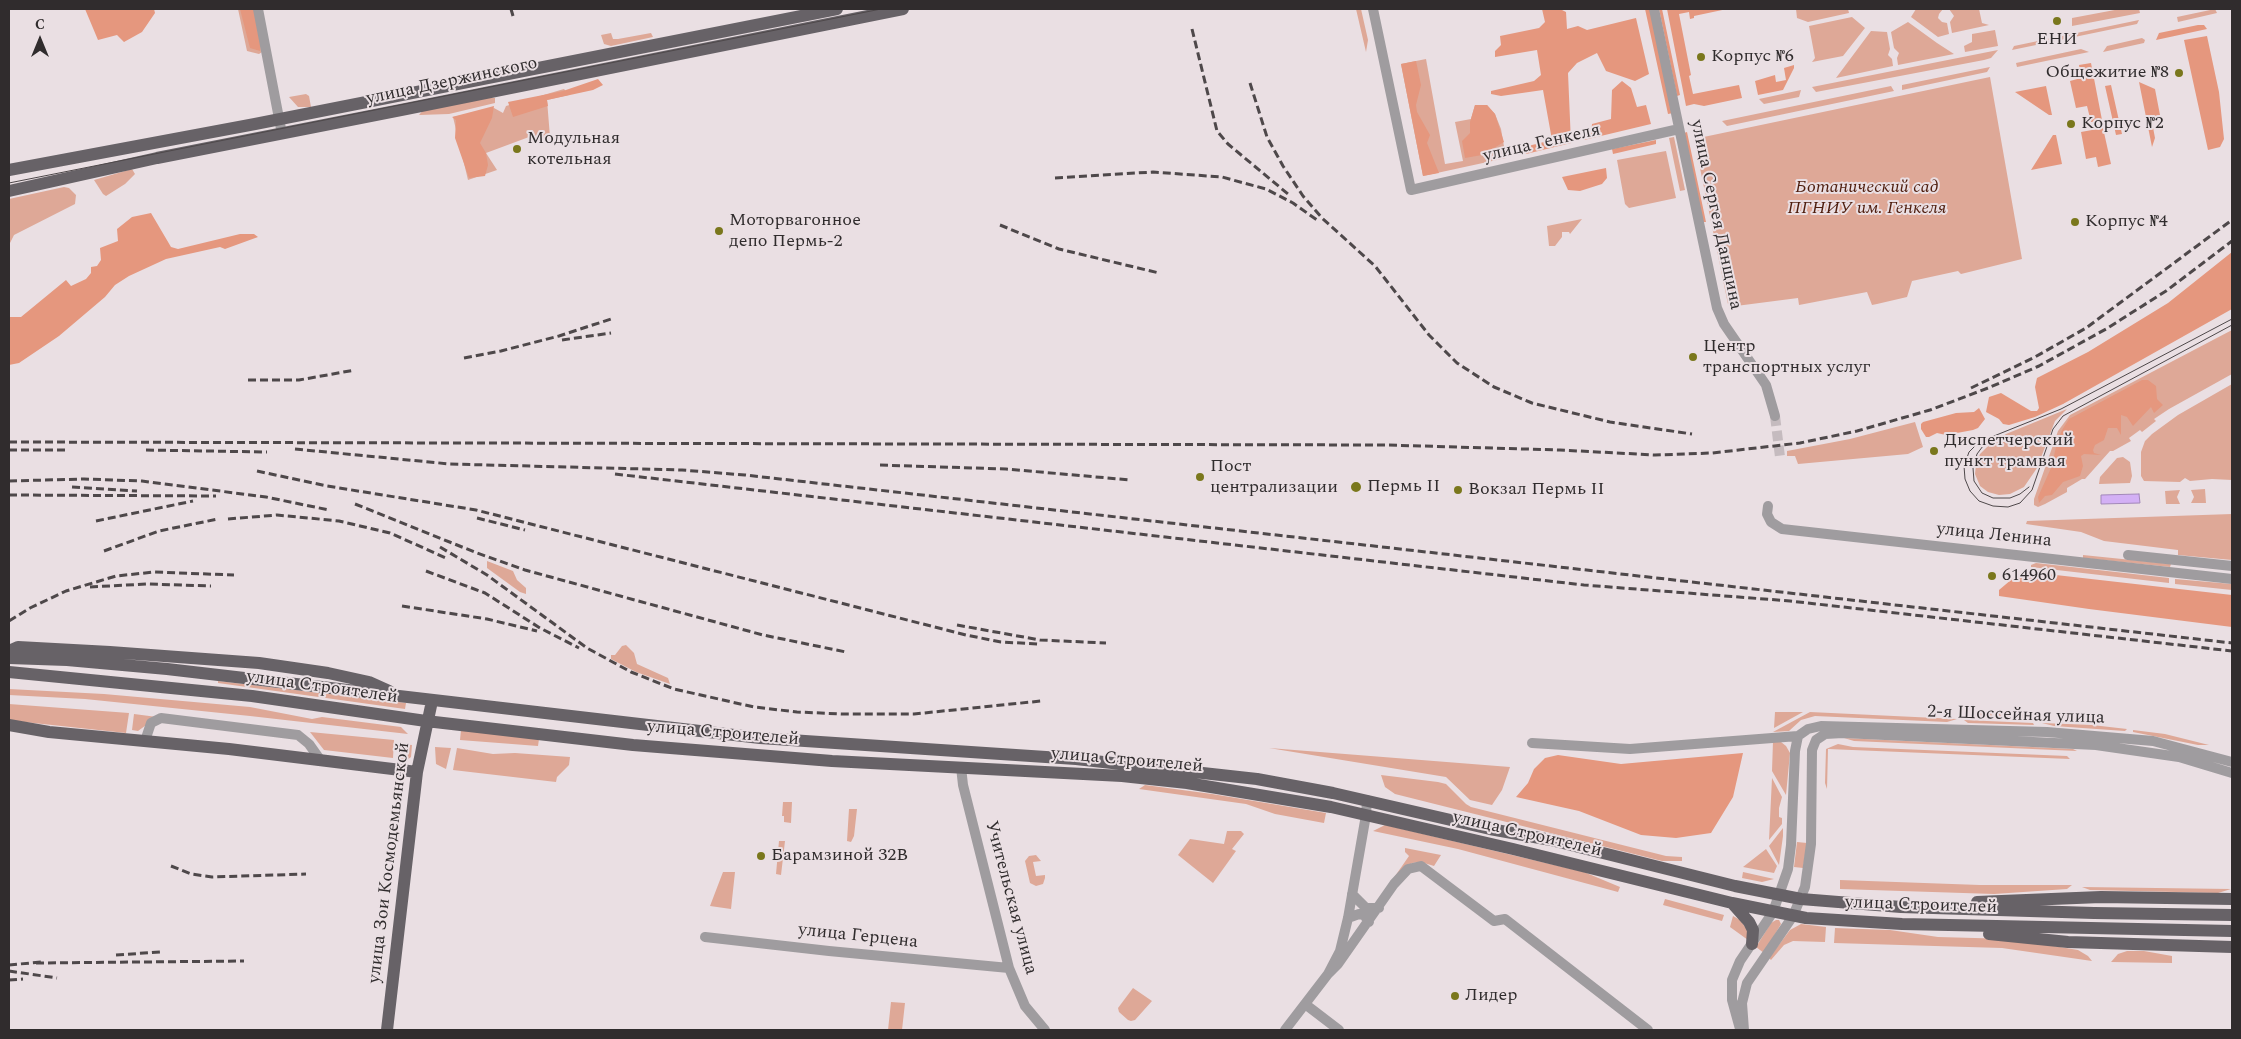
<!DOCTYPE html>
<meta charset="utf-8">
<style>
body{margin:0}
#map{position:relative;width:2241px;height:1039px;overflow:hidden;background:#eadfe3;font-family:Spectral,serif}
canvas{display:block}
.frame{position:absolute;inset:0;border:10px solid #302c2d;pointer-events:none}
.north{position:absolute;left:15px;top:15px;width:50px;height:50px;-webkit-text-stroke:4px #eadfe3;paint-order:stroke;rotate:0deg;font-size:14px;font-weight:700;line-height:20px;text-align:center;color:#302c2d}
.north::after{content:'';display:block;margin:auto;width:18px;height:22px;background:#302c2d;clip-path:polygon(50% 0,100% 100%,50% 72%,0 100%)}
</style>
<div id="map">
<canvas width="2241" height="1039"></canvas>
<div class="frame"></div>
<div class="north">С</div>
</div>
<script>
const ctx = document.querySelector('canvas').getContext('2d');
ctx.lineJoin = 'round';
function paint(path, color) {
  ctx.fillStyle = color;
  ctx.fill(path, 'evenodd');
}
function toPath(rows) {
  const path = new Path2D();
  for (const r of rows) {
    path.moveTo(r[0], r[1]);
    for (let i = 2; i < r.length; i += 2) path.lineTo(r[i], r[i + 1]);
  }
  return path;
}
function stroke(path, color, width, dash) {
  ctx.strokeStyle = color;
  ctx.lineWidth = width;
  ctx.lineCap = dash ? 'butt' : 'round';
  ctx.setLineDash(dash || []);
  ctx.stroke(path);
}
function label(font, color, halo, rows, align = 'center') {
  ctx.font = font + ' Spectral,serif';
  ctx.lineWidth = 4;
  ctx.setLineDash([]);
  ctx.textBaseline = 'middle';
  ctx.strokeStyle = halo;
  ctx.fillStyle = color;
  for (const [text, x, y, turn = 0] of rows) {
    ctx.save();
    ctx.translate(x, y);
    ctx.rotate((+turn || 0) * Math.PI / 180);
    ctx.textAlign = isNaN(turn) ? turn : align;
    if (halo) ctx.strokeText(text, 0, 0);
    ctx.fillText(text, 0, 0);
    ctx.restore();
  }
}
const green = toPath([
 [238,9,256,9,262,52,259,54,247,51],
 [1356,9,1361,9,1368,40,1366,52],
 [1796,9,1848,9,1849,13,1808,22,1797,18],
 [1916,9,1943,9,1939,14,1938,18,1942,22,1947,23,1949,34,1938,37,1911,17],
 [1949,9,1979,9,1982,23,1989,25,1952,33,1950,22,1954,16],
 [2120,9,2139,9,2140,13,2072,26,2072,18],
 [2215,9,2217,13,2178,22,2177,17],
 [1852,17,1865,28,1843,56,1812,62,1815,58,1809,26],
 [2139,20,2137,24,2012,50,2014,46],
 [1908,22,1937,43,1954,54,1898,65,1897,58,1899,53,1894,48,1891,32],
 [1995,30,1998,46,1965,52,1964,46,1972,42,1972,34],
 [1871,31,1887,32,1890,49,1888,55,1892,59,1893,66,1836,78],
 [611,33,613,39,618,39,651,33,653,37,611,46,604,44,601,35],
 [2142,38,2145,40,2144,43,2103,52,2107,46],
 [2081,49,2089,52,2017,67,2016,63],
 [1998,50,1991,58,1984,60,1816,92,1812,87],
 [1426,59,1445,164,1463,161,1455,122,1471,119,1475,105,1487,105,1495,114,1501,129,1506,158,1423,176,1401,64],
 [1990,67,1987,72,1902,90,1902,85],
 [1990,77,2022,259,1961,274,1958,271,1912,281,1907,297,1877,304,1872,305,1867,292,1799,305,1798,298,1736,306,1734,302,1728,304,1694,139],
 [1891,86,1894,91,1727,126,1722,121],
 [564,89,569,95,547,100,550,137,545,140,542,135,530,140,529,137,486,153,497,170,468,180,453,117,494,108,503,113,506,106],
 [1801,90,1799,97,1764,104,1759,99],
 [306,94,309,96,311,107,298,107,289,97],
 [482,97,495,98,495,103,449,114,419,115,425,108],
 [1674,137,1685,190,1680,191,1669,138],
 [1666,151,1676,198,1629,208,1625,204,1617,160],
 [132,169,135,174,125,184,106,196,103,194,94,180],
 [64,187,69,188,76,195,75,204,14,235,9,245,9,199],
 [1582,219,1570,234,1569,232,1562,232,1562,237,1555,246,1549,246,1547,226],
 [2232,330,2232,374,2169,409,2154,419,2156,421,2142,432,2140,430,2129,438,2131,441,2113,451,2110,451,2085,479,2082,479,2067,488,2067,492,2045,504,2038,507,2034,505,2034,499,2058,431,2070,415],
 [2232,384,2232,480,2212,479,2190,481,2185,478,2180,482,2144,481,2141,476,2141,452,2145,441,2152,434,2178,415],
 [2067,409,2055,421,2037,468,2024,487,2010,494,1999,495,1988,492,1980,486,1975,474,1976,465,1980,454,1989,445,2006,434],
 [1915,422,1923,447,1908,454,1798,464,1795,456,1787,456,1787,451,1850,439],
 [2123,457,2130,462,2132,476,2130,483,2099,484,2100,477,2117,458],
 [2205,489,2206,503,2191,503,2194,497,2191,490],
 [2180,490,2177,497,2180,504,2166,504,2165,491],
 [2232,514,2232,560,2178,555,2178,550,2104,541,2081,532,2026,524,2027,521],
 [2083,555,2171,564,2170,567,2083,558],
 [487,561,513,571,517,580,526,588,526,594,520,592,487,568],
 [2036,563,2169,578,2169,583,2031,567,2031,565],
 [2175,579,2232,584,2232,590,2175,584],
 [626,645,634,653,637,664,668,678,670,684,636,672,611,659,611,655,615,655,622,646],
 [218,681,406,703,405,709,218,683],
 [9,689,104,694,250,707,312,719,322,717,401,727,408,734,250,716,85,699,9,695],
 [9,704,129,713,126,733,15,721,9,719],
 [1775,712,1803,712,1774,728],
 [1810,712,1957,719,1947,722,1815,716,1801,720,1789,731,1773,732],
 [2016,712,2022,714,2030,719,1968,717,1976,713],
 [134,714,157,717,138,731,132,730],
 [1964,720,2033,723,2034,725,1968,723],
 [2042,723,2092,725,2127,729,2125,731,2054,726],
 [461,730,539,739,538,746,460,740],
 [2133,730,2165,734,2209,745,2198,745,2133,732],
 [310,732,394,740,393,758,324,750],
 [1844,738,2073,749,2077,751,1854,741],
 [1773,741,1781,742,1786,746,1790,753,1786,795,1772,771],
 [399,744,412,745,411,757,403,763,399,763,398,759],
 [1838,744,1853,747,2067,756,2070,759,1828,749,1827,789,1825,783,1826,749],
 [435,747,451,748,446,769,436,764],
 [457,748,493,754,515,753,570,757,569,765,557,777,556,782,453,770],
 [1269,748,1510,767,1502,790,1492,805,1470,800,1446,777],
 [1381,775,1438,782,1446,784,1466,804,1471,807,1666,856,1682,857,1682,861,1662,861,1395,794,1385,787],
 [1772,778,1782,797,1779,808,1779,817,1782,818,1782,824,1769,840],
 [1145,785,1212,794,1326,813,1324,823,1275,814,1246,804,1139,789],
 [783,802,792,802,791,823,784,822,784,816,782,816],
 [849,809,857,809,854,836,851,842,847,841],
 [1385,825,1584,872,1620,887,1618,892,1458,849,1373,831],
 [1783,828,1783,836,1779,865,1769,846],
 [1227,831,1241,831,1244,834,1232,849,1236,851,1213,883,1178,855,1190,839,1224,844],
 [779,841,785,841,781,875,776,874],
 [1797,842,1807,843,1803,868,1794,867],
 [1405,848,1441,855,1434,866,1421,862,1412,863,1393,879,1409,856,1405,852],
 [1766,849,1777,866,1774,873,1743,867],
 [1036,855,1041,861,1033,862,1036,876,1045,875,1045,878,1043,884,1036,886,1030,883,1025,861,1029,856],
 [723,872,735,872,731,909,710,906],
 [1743,872,1774,879,1762,882,1742,878],
 [1840,880,1980,885,2072,885,2067,889,1994,894,1840,889],
 [2082,887,2231,889,2218,893,2090,890],
 [1665,899,1724,915,1722,921,1663,905],
 [1733,916,1740,920,1748,931,1748,940,1730,927],
 [1776,920,1779,920,1781,924,1764,953,1756,947,1771,923],
 [1801,924,1826,927,1825,942,1793,941,1784,945,1771,960,1769,958,1790,930],
 [1835,928,1890,930,1938,937,2011,939,2078,950,2088,956,2092,961,2002,948,1834,943],
 [2127,951,2144,951,2172,956,2172,963,2111,962,2118,954],
 [1133,988,1152,1001,1135,1020,1131,1021,1128,1020,1119,1012,1118,1008],
 [891,1002,905,1003,902,1030,888,1030]
]);
const forest = toPath([
 [85,9,154,9,155,13,142,32,124,42,117,35,98,40],
 [240,9,255,9,261,31,260,51,250,48],
 [1542,9,1560,9,1566,12,1567,29,1578,26,1587,30,1636,18,1649,74,1635,81,1606,71,1597,53,1577,63,1568,73,1571,143,1526,154,1524,147,1552,140,1543,90,1501,96,1491,94,1491,91,1534,81,1541,75,1537,50,1495,57,1495,51,1501,45,1500,36,1539,28,1545,22],
 [1645,9,1650,9,1673,113,1668,114],
 [1659,9,1662,9,1680,95,1677,96],
 [1667,9,1727,9,1694,16,1694,18,1690,19,1689,12,1679,14,1691,75,1689,76,1693,94,1739,85,1742,98,1704,106,1694,104,1686,106],
 [2198,25,2204,25,2207,29,2156,40,2159,33],
 [2207,36,2219,92,2224,139,2220,147,2208,150,2184,40],
 [1416,61,1421,85,1416,105,1417,112,1430,135,1427,143,1439,173,1423,176,1401,64],
 [2091,63,2102,120,2091,122,2087,106,2076,108,2070,81,2081,78,2079,65],
 [1794,65,1794,68,1783,90,1758,95,1755,81,1775,75,1776,82,1786,80,1784,68],
 [598,79,603,85,593,90,547,100,548,106,513,117,508,102,563,91],
 [1622,81,1631,88,1637,107,1646,105,1651,124,1584,140,1583,136,1591,134,1592,124,1611,119,1612,90],
 [2139,82,2155,89,2160,115,2151,117,2155,138,2152,147],
 [2111,85,2122,134,2116,135,2105,86],
 [2046,86,2052,115,2049,115,2015,92],
 [1475,105,1487,105,1495,114,1504,142,1482,155,1465,158,1462,141,1470,133,1470,122],
 [494,106,492,118,480,143,486,153,488,165,485,176,469,178,455,138,456,120,452,117],
 [2103,128,2111,164,2098,167,2096,157,2086,159,2081,132],
 [1687,132,1706,222,1702,222,1684,133],
 [2053,135,2056,135,2062,164,2031,170],
 [1656,140,1656,144,1613,154,1612,149],
 [1606,168,1607,178,1602,184,1580,191,1568,190,1562,177],
 [151,213,171,247,178,249,240,234,254,234,258,237,225,249,220,247,166,259,129,276,115,285,105,297,59,336,19,363,9,365,9,317,21,317,66,280,71,286,86,279,91,273,91,267,97,266,101,260,100,248,118,241,117,229,132,217],
 [2232,252,2232,309,2063,404,2035,417,2009,425,2003,424,1999,419,1986,412,1989,397,2001,393,2031,411,2037,411,2039,408,2035,387,2037,378,2088,352,2168,303],
 [2142,380,2148,380,2156,386,2157,399,2163,405,2154,413,2151,407,2133,426,2127,417,2121,415,2121,435,2117,428,2108,428,2104,440,2095,445,2093,450,2094,453,2101,455,2084,454,2081,456,2083,466,2080,476,2063,482,2052,495,2045,496,2039,503,2038,497,2051,468,2057,443,2062,430,2069,419],
 [1979,408,1985,419,1978,428,1973,430,1946,435,1937,433,1929,437,1926,437,1921,429,1921,424,1923,422,1956,413,1974,412],
 [2018,574,2042,577,2047,574,2232,595,2232,627,2089,609,1999,596,1999,590],
 [1743,753,1733,797,1711,833,1676,838,1641,835,1579,811,1516,797,1528,783,1534,769,1545,758,1558,755,1621,764]
]);
const water = toPath([
 [2139,494,2140,503,2101,504,2101,495,2139,494]
]);
const minorTunnel = toPath([
 [1775,416,1780,457]
]);
const minor = toPath([
 [258,9,282,134],
 [1373,9,1411,190,1679,129],
 [1654,9,1717,308,1724,324,1766,385,1775,416],
 [1768,506,1767,514,1771,522,1782,529,2232,579],
 [2128,555,2232,566],
 [1798,736,1808,729,1821,726,2047,732,2153,741,2232,762],
 [145,741,151,723,161,718,298,735,309,744,321,761],
 [1532,743,1630,749,1798,736],
 [961,767,963,785,1009,968,1025,1006,1045,1030],
 [1352,894,1366,908,1379,908],
 [1348,918,1359,914,1364,915,1369,922],
 [705,937,829,951,1009,968],
 [1328,974,1338,964,1394,884,1408,869,1421,866,1494,921,1505,919,1648,1030],
 [1305,1004,1339,1030],
 [1740,1029,1732,1000,1732,980,1740,961,1773,912,1788,869,1791,845,1795,751,1798,736],
 [1285,1030,1328,974,1340,951,1348,918,1366,815,1367,800],
 [1744,1030,1742,1003,1747,983,1793,916,1805,887,1811,844,1812,750,1816,740,1825,734,1843,733,2096,745,2179,757,2232,773]
]);
const major = toPath([
 [9,170,255,124,837,9],
 [9,191,157,158,406,109,903,9],
 [9,651,18,647,110,652,259,663,328,673,369,682,389,691],
 [9,658,67,660,167,669,760,738,1076,759,1257,779,1333,793,1490,829,1551,840,1735,886,1801,899,1901,907,2094,913,2232,915],
 [9,672,252,696,426,721,633,745,832,761,1122,776,1187,783,1331,807,1513,849,1732,903,1806,918,1902,924,2232,931],
 [9,725,49,732,229,749,417,772],
 [1977,902,2101,897,2232,899],
 [1732,903,1749,922,1753,930,1752,944],
 [1989,934,2068,942,2232,947],
 [387,1030,417,772,432,701]
]);
const tram = toPath([
 [9,183,881,9],
 [2232,319,2061,409,1979,442,1969,452,1964,466,1965,479,1970,491,1979,501,1993,506,2008,507,2020,503,2032,490,2053,429,2063,416,2232,325],
 [1983,446,1977,454,1973,468,1974,481,1982,493,1993,498,2010,498,2020,494,2029,487]
]);
const rail = toPath([
 [511,9,513,16],
 [1192,29,1217,131,1228,144,1288,194],
 [1250,83,1267,137,1283,166,1303,196,1322,218,1375,266,1429,335,1457,363,1494,387,1532,403,1610,422,1692,434],
 [1055,178,1153,172,1222,177,1266,189,1293,203,1317,220],
 [1000,225,1059,249,1159,273],
 [562,340,611,333],
 [464,358,501,351,559,336,614,318],
 [248,380,299,380,355,370],
 [1971,388,2035,357,2086,328,2232,220],
 [9,442,1386,445,1560,450,1655,455,1712,453,1800,443,1857,431,1930,410,1988,388,2039,366,2106,329,2166,291,2232,241],
 [295,449,450,464,682,470,745,475,2232,643],
 [9,450,66,450],
 [146,450,267,452],
 [880,465,1006,469,1131,480],
 [257,471,327,486,476,510,966,635,1001,642,1038,644],
 [615,474,1584,585,1790,601,2232,651],
 [9,481,84,479,142,481,266,497,329,510],
 [72,487,137,491],
 [9,495,216,496],
 [355,504,477,553,525,570,763,635,846,652],
 [477,518,525,530],
 [228,519,277,515,339,521,390,533,446,558],
 [96,521,193,501],
 [440,547,487,575,587,648,631,672,674,689,754,707,797,712,843,714,914,714,1041,701],
 [104,551,159,531,218,519],
 [426,571,485,593,540,628,579,648],
 [90,587,147,584,211,586],
 [402,606,487,619,537,631],
 [9,621,30,608,66,591,116,576,154,572,234,575],
 [957,625,1040,640,1106,643],
 [171,866,191,874,212,877,306,874],
 [116,955,160,952],
 [36,963,244,961],
 [9,965,41,962],
 [9,971,57,978],
 [9,980,23,979]
]);
const markers = [
 [2057,21,5,"#7a771c"],
 [1701,57,5,"#7a771c"],
 [2179,73,5,"#7a771c"],
 [2071,124,5,"#7a771c"],
 [517,149,5,"#7a771c"],
 [2075,222,5,"#7a771c"],
 [719,231,5,"#7a771c"],
 [1693,357,5,"#7a771c"],
 [1934,451,5,"#7a771c"],
 [1200,477,5,"#7a771c"],
 [1356,487,6,"#7a771c"],
 [1458,490,5,"#7a771c"],
 [1992,576,5,"#7a771c"],
 [761,856,5,"#7a771c"],
 [1455,996,5,"#7a771c"]
];
const poiNames = [
 ["ЕНИ",2057,40,"center"],
 ["Корпус №6",1711,57],
 ["Общежитие №8",2169,73,"right"],
 ["Корпус №2",2081,124],
 ["Модульная",527,139],
 ["котельная",527,160],
 ["Моторвагонное",729,221],
 ["депо Пермь-2",729,242],
 ["Корпус №4",2085,222],
 ["Центр",1703,347],
 ["транспортных услуг",1703,368],
 ["Диспетчерский",1944,441],
 ["пункт трамвая",1944,462],
 ["Пост",1210,467],
 ["централизации",1210,488],
 ["Пермь II",1367,487],
 ["Вокзал Пермь II",1468,490],
 ["614960",2002,576],
 ["Барамзиной 32В",771,856],
 ["Лидер",1465,996]
];
const streetNames = [
 ["улица Дзержинского",452,82,-12],
 ["улица Генкеля",1542,144,-13],
 ["улица Сергея Данщина",1715,215,78],
 ["улица Ленина",1994,536,6],
 ["улица Строителей",322,688,8],
 ["2-я Шоссейная улица",2016,716,2],
 ["улица Строителей",723,734,5],
 ["улица Строителей",1127,761,5],
 ["улица Строителей",1527,835,13],
 ["улица Зои Космодемьянской",390,863,-83],
 ["Учительская улица",1010,898,75],
 ["улица Строителей",1921,906,2],
 ["улица Герцена",858,937,6]
];
const parkNames = [
 ["Ботанический сад",1867,188],
 ["ПГНИУ им. Генкеля",1867,209]
];
paint(green, '#dea897');
paint(forest, '#e5977e');
paint(water, '#d3b0f5');
stroke(water, '#a288b9', 1);
stroke(minorTunnel, '#c5bbbf', 10, [10, 5]);
stroke(minor, '#9f9c9f', 10);
stroke(major, '#676267', 12);
stroke(tram, '#4e484a', 1);
stroke(rail, '#4e484a', 3, [8, 4]);
for (const [x, y, r, color] of markers) {
  const dot = new Path2D();
  dot.arc(x, y, r, 0, 2 * Math.PI);
  ctx.fillStyle = color;
  ctx.fill(dot);
  stroke(dot, '#eadfe3', 2);
}
label('18px', '#302c2d', '#eadfe3', poiNames, 'left');
label('18px', '#302c2d', '#eadfe3', streetNames);
label('italic 18px', '#4e1d0d', '#eadfe3', parkNames);
</script>
